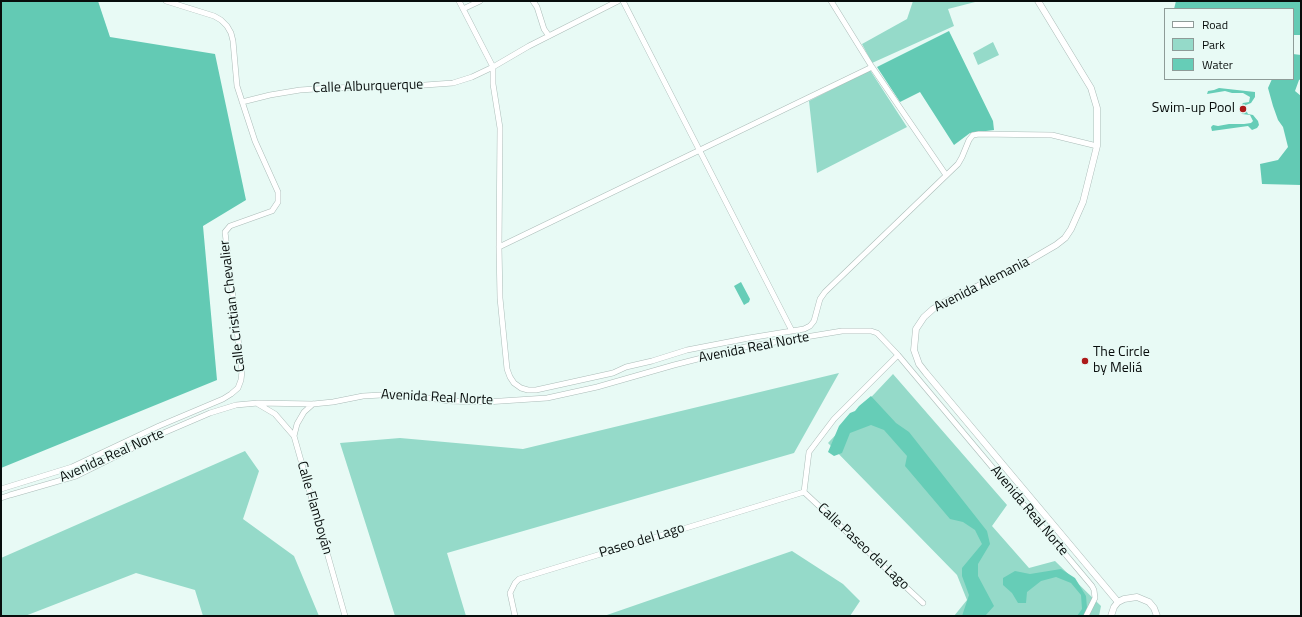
<!DOCTYPE html>
<meta charset="utf-8">
<style>
body{margin:0}
#map{position:relative;width:1302px;height:617px;overflow:hidden;background:#e8faf5;font-family:"Titillium Web",sans-serif}
canvas{display:block}
.frame{position:absolute;inset:0;border:2px solid #080d0c;pointer-events:none}
.legend{position:absolute;left:1164px;top:8px;width:130px;height:72px;box-sizing:border-box;background:#e8faf5;border:1px solid #8e9b98;margin:0;padding:5px 7px;list-style:none;font-size:12px;color:#080d0c}
.legend li{display:flex;align-items:center;gap:8px;height:20px}
.legend b{width:20px;border:1px solid #8e9b98}
</style>
<div id="map">
<canvas width="1302" height="617"></canvas>
<div class="frame"></div>
<ul class="legend">
<li><b style="height:5px;background:#fff"></b>Road</li>
<li><b style="height:11px;background:#95dac9"></b>Park</li>
<li><b style="height:11px;background:#66cdb7"></b>Water</li>
</ul>
</div>
<script>
const ctx = document.querySelector('canvas').getContext('2d');
ctx.lineJoin = 'round';
function paint(path, color) {
  ctx.fillStyle = color;
  ctx.fill(path, 'evenodd');
}
function toPath(rows) {
  const path = new Path2D();
  for (const r of rows) {
    path.moveTo(r[0], r[1]);
    for (let i = 2; i < r.length; i += 2) path.lineTo(r[i], r[i + 1]);
  }
  return path;
}
function stroke(path, color, width, dash) {
  ctx.strokeStyle = color;
  ctx.lineWidth = width;
  ctx.lineCap = dash ? 'butt' : 'round';
  ctx.setLineDash(dash || []);
  ctx.stroke(path);
}
function label(font, color, halo, rows, align = 'center') {
  ctx.font = font + ' "Titillium Web",sans-serif';
  ctx.lineWidth = 3;
  ctx.setLineDash([]);
  ctx.textBaseline = 'middle';
  ctx.strokeStyle = halo;
  ctx.fillStyle = color;
  for (const [text, x, y, turn = 0] of rows) {
    ctx.save();
    ctx.translate(x, y);
    ctx.rotate((+turn || 0) * Math.PI / 180);
    ctx.textAlign = isNaN(turn) ? turn : align;
    if (halo) ctx.strokeText(text, 0, 0);
    ctx.fillText(text, 0, 0);
    ctx.restore();
  }
}
const green = toPath([
 [913,1,979,1,948,9,954,26,872,63,862,44,907,19],
 [993,42,999,55,978,65,973,53],
 [870,70,907,127,817,173,809,101],
 [839,373,794,453,447,553,466,616,395,616,340,443,400,438,523,449],
 [893,374,1007,505,992,526,1029,568,1055,561,1101,606,1099,616,954,616,967,600,957,575,828,443],
 [245,451,259,471,243,519,294,556,319,616,203,616,195,590,136,573,25,616,1,616,1,558],
 [792,551,843,584,860,601,850,616,604,616]
]);
const forest = toPath([
 [1,1,98,1,110,37,215,54,246,200,203,226,217,380,1,468],
 [1176,1,1301,1,1301,35,1293,35,1293,9,1174,9],
 [949,31,993,121,994,130,970,133,954,145,920,92,900,102,877,67],
 [1293,54,1301,55,1301,79,1299,80,1295,91,1301,96,1301,185,1262,184,1260,164,1278,160,1288,147,1283,127,1278,120,1273,106,1268,88,1272,79,1293,79]
]);
const water = toPath([
 [1219,88,1255,92,1255,97,1251,103,1246,105,1245,108,1248,114,1253,115,1258,121,1259,125,1257,128,1252,130,1248,126,1212,131,1211,127,1213,125,1218,126,1229,124,1244,124,1251,123,1253,121,1250,115,1242,114,1239,109,1240,107,1243,103,1249,102,1250,97,1243,93,1232,93,1225,91,1207,94,1208,91,1214,90],
 [741,282,750,299,749,302,744,305,734,286],
 [871,396,896,423,909,432,987,531,990,544,978,564,978,576,994,606,985,616,962,616,969,595,962,576,962,568,982,544,975,530,963,522,950,519,905,466,907,456,884,430,871,425,850,433,842,453,834,456,828,452,839,426,850,413,855,411,859,406],
 [1061,569,1075,578,1086,596,1087,608,1084,616,1077,616,1082,609,1081,595,1071,583,1056,577,1041,581,1027,592,1026,603,1018,603,1012,593,1003,585,1003,578,1015,571,1030,574]
]);
const minor = toPath([
 [459,1,493,67,493,84,500,128,499,247,500,298,507,369,510,377,514,383,521,388,528,390,536,390,613,373,626,367,652,361,687,350,749,338,804,329,810,326,814,321,820,299,825,292,958,164,962,157,969,140,973,135,979,134,1052,135,1097,146],
 [533,1,537,7,544,29,549,36],
 [623,1,792,331],
 [831,1,872,67,946,175],
 [463,9,480,1],
 [242,102,270,95,300,90,330,88,411,86,453,83,472,77,493,67,529,46,618,1],
 [499,247,872,67],
 [258,404,275,414,294,436],
 [313,404,304,412,297,424,294,436,345,616],
 [1,489,72,467,159,426,223,399,231,394,238,388,241,380,242,371,225,232,230,226,272,211,278,202,278,192,255,141,237,86,233,41,231,33,227,26,221,20,214,16,166,1],
 [804,492,809,452,834,419,898,355],
 [804,492,923,603],
 [1,498,10,495,76,476,161,434,210,413,236,405,258,403,313,404,333,402,363,396,400,394,449,401,486,402,547,398,597,387,674,365,745,347,842,331,871,331,877,333,898,355,1092,586,1094,590,1095,598,1086,616],
 [515,616,510,593,515,583,519,579,804,492]
]);
const tertiary = toPath([
 [1038,1,1091,88,1097,108,1097,146,1083,202,1071,229,1065,238,1056,245,1020,266,945,302,933,309,924,317,916,329,914,350,919,364,926,373,1118,602],
 [1111,616,1114,607,1118,602,1124,599,1137,597,1149,602,1154,608,1157,616]
]);
const markers = [
 [1243,109,4,"#ac1a1a"],
 [1085,361,4,"#ac1a1a"]
];
const streetNames = [
 ["Calle Alburquerque",368,87,-2],
 ["Avenida Alemania",982,285,-27],
 ["Calle Cristian Chevalier",233,306,-97],
 ["Avenida Real Norte",754,348,-11],
 ["Avenida Real Norte",437,398,3],
 ["Avenida Real Norte",112,456,-24],
 ["Calle Flamboyán",314,508,74],
 ["Avenida Real Norte",1029,511,50],
 ["Paseo del Lago",642,541,-17],
 ["Calle Paseo del Lago",863,547,43]
];
const poiNames = [
 ["Swim-up Pool",1235,109],
 ["The Circle",1093,353,"left"],
 ["by Meliá",1093,369,"left"]
];
paint(green, '#95dac9');
paint(forest, '#63cab4');
paint(water, '#66cdb7');
stroke(minor, '#abbcb8', 6);
stroke(tertiary, '#abbcb8', 7);
stroke(minor, '#fff', 5);
stroke(tertiary, '#fff', 6);
for (const [x, y, r, color] of markers) {
  const dot = new Path2D();
  dot.arc(x, y, r, 0, 2 * Math.PI);
  ctx.fillStyle = color;
  ctx.fill(dot);
  stroke(dot, '#e8faf5', 1.5);
}
label('14px', '#080d0c', '#e8faf5', streetNames);
label('14px', '#080d0c', '#e8faf5', poiNames, 'right');
</script>
